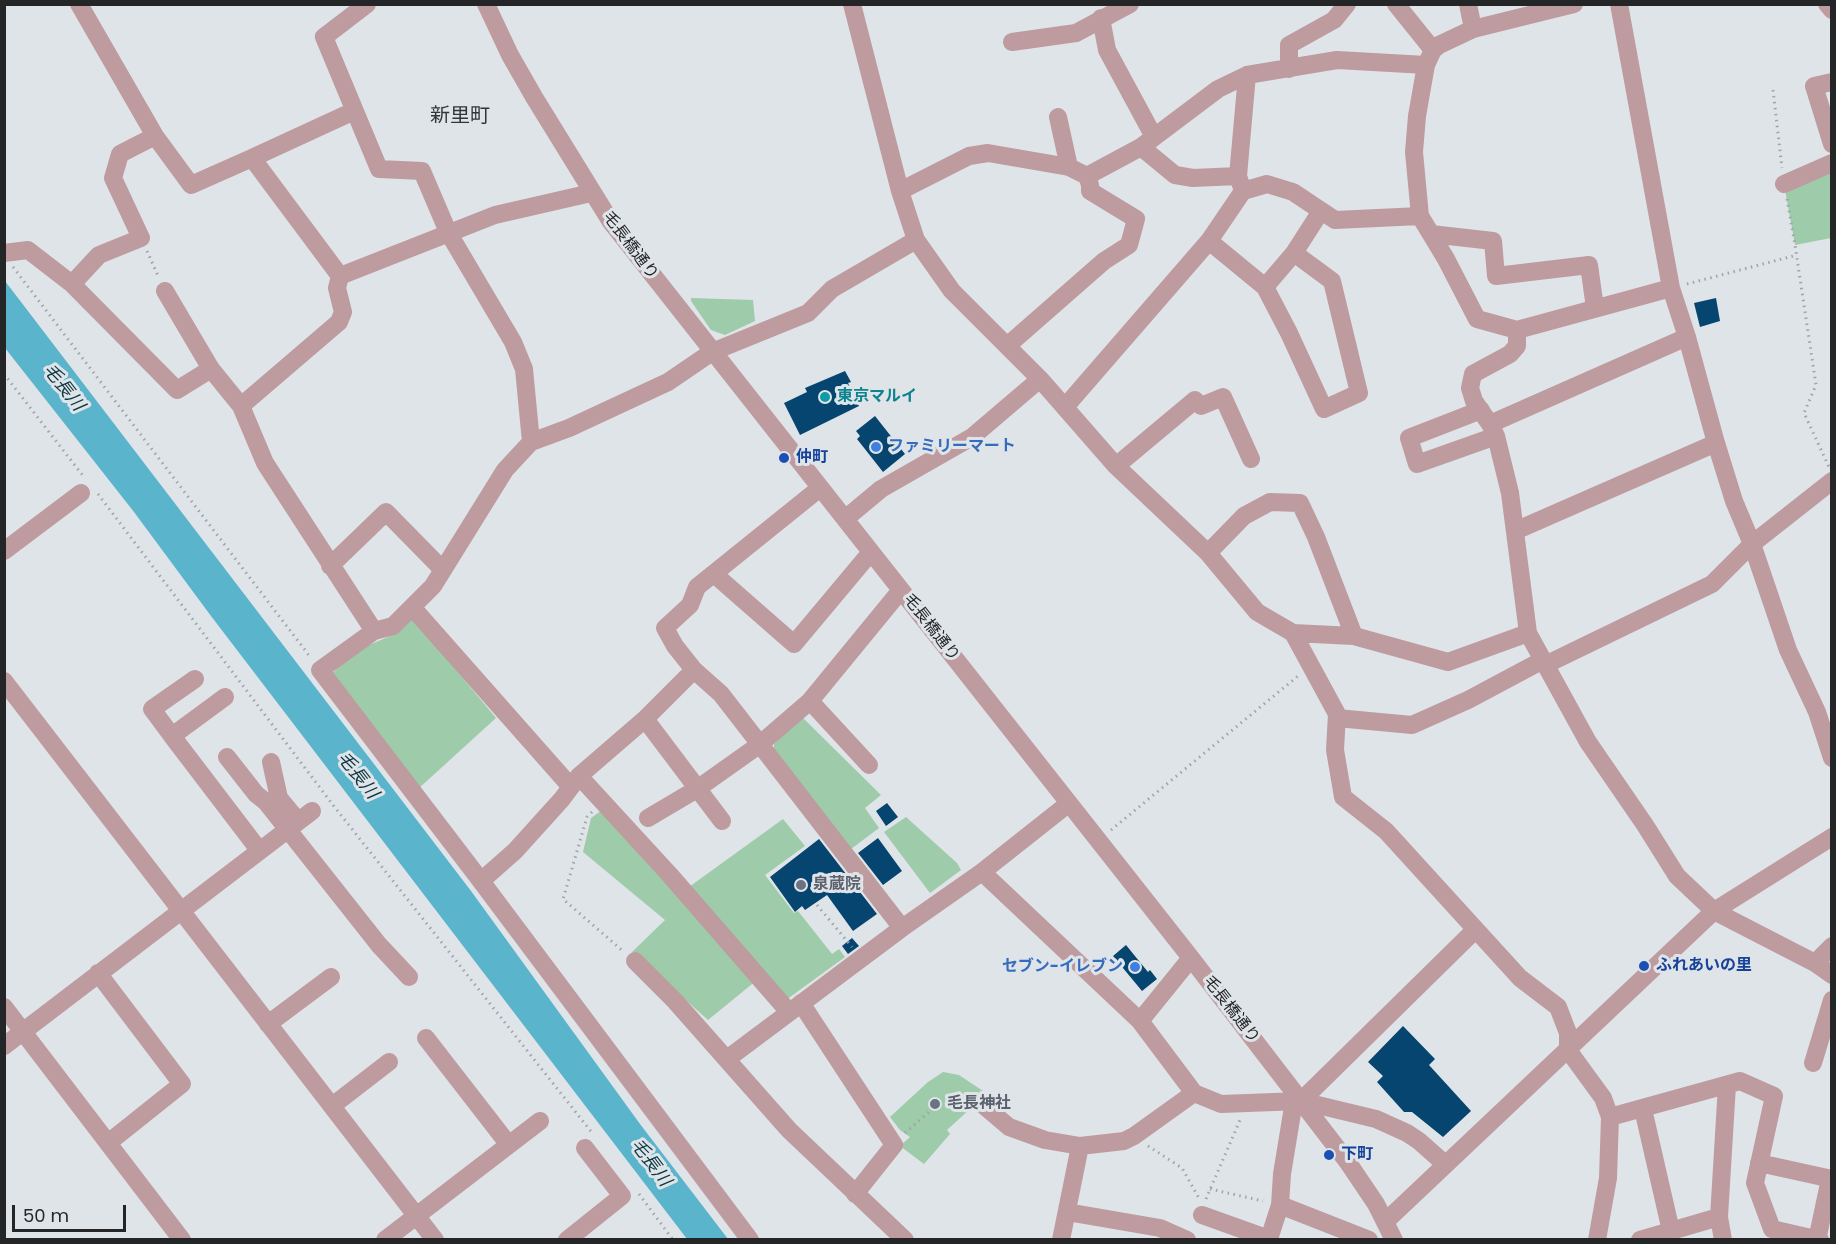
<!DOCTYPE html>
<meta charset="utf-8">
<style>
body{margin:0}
#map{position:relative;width:1836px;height:1244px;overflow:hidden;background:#dfe4e8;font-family:Poppins,sans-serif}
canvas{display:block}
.frame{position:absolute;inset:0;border:6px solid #242527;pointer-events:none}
.scale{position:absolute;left:12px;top:1205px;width:114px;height:27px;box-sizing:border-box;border:3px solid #242527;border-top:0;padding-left:8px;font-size:18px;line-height:21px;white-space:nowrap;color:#242527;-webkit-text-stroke:4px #dfe4e8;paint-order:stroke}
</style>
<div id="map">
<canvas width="1836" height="1244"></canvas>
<div class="frame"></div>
<div class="scale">50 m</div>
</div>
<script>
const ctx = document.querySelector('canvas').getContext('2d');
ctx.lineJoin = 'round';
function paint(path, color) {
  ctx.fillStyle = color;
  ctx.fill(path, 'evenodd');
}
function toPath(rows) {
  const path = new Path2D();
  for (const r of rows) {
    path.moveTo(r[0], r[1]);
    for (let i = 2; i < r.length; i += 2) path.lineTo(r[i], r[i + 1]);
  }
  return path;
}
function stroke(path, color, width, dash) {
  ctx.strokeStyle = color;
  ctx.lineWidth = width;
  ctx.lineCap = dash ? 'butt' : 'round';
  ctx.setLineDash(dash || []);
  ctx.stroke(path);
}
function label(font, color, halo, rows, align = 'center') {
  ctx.font = font + ' Poppins,"Noto Sans JP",sans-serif';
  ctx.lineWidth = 6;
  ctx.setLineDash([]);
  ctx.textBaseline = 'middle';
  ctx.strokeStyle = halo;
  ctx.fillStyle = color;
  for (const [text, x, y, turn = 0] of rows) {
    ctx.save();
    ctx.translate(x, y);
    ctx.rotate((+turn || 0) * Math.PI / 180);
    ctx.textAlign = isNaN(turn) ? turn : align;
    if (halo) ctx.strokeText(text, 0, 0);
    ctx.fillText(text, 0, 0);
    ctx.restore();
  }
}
const green = toPath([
 [1831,163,1831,238,1795,245,1784,184],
 [691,298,753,300,755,321,725,335,711,330,691,301],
 [411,616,496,718,418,789,331,674,360,649,397,633],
 [799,718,804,719,881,795,865,808,879,828,851,849,774,751,774,744],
 [605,808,757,980,708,1020,632,952,665,920,583,852,591,818],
 [906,817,957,863,961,870,930,893,884,832],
 [783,819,805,846,765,875,794,913,798,911,832,954,839,949,845,957,786,1000,689,887],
 [943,1072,959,1075,983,1091,982,1098,947,1130,950,1134,924,1164,900,1146,910,1137,900,1130,890,1117,928,1082]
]);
const water = toPath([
 [5,281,471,891,640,1124,728,1239,687,1239,211,616,134,512,5,348]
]);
const building = toPath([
 [1716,298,1720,321,1700,327,1694,303],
 [845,371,851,382,848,383,859,406,800,435,784,403,807,392,805,388],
 [875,416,905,454,883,472,857,439,860,436,856,431],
 [887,803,898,817,886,826,876,811],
 [878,838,902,871,883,885,858,853],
 [819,839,877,914,853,931,827,895,805,910,802,906,795,912,770,877],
 [852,938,859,946,848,954,842,946],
 [1126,945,1148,972,1150,970,1157,979,1142,991,1113,956],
 [1403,1026,1435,1059,1429,1065,1471,1111,1443,1137,1412,1112,1404,1112,1377,1082,1383,1076,1368,1062]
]);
const path = toPath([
 [1773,90,1782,168],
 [1787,199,1795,245,1816,385,1804,413,1829,467],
 [147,251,159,278],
 [13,267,311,658],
 [1687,284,1797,255],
 [4,374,84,477],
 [98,494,333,805,593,1134],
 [592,812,587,817,563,899,624,952],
 [1111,830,1298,676],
 [817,905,852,947],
 [905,1133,929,1112],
 [1148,1146,1182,1168,1200,1200],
 [1210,1189,1263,1201],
 [639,1194,673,1240],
 [1206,1199,1240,1120]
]);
const minor = toPath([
 [79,4,155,136,191,185,252,158,340,276,337,288,343,312,339,322,241,406],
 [367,4,324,37,379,169,422,171,448,232,513,342,524,369,531,442],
 [486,4,510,55,534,97,611,222,1191,958,1347,1161,1376,1204,1394,1240],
 [852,4,900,191,916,240,952,291,1040,379,1116,466,1208,553,1257,612,1293,633,1337,714,1335,750,1343,797,1386,831,1520,978,1558,1007,1568,1033,1568,1050,1603,1098,1610,1117,1608,1178,1597,1240],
 [1396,4,1433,50],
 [1468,4,1473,29],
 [1619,4,1671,288,1687,337,1716,443,1734,501,1752,544,1788,650,1817,712,1832,758],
 [1827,4,1832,10],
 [1101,18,1107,50,1154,137],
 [1012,42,1076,33,1130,4],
 [1426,65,1433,50,1439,45,1473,29,1574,4],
 [1289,69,1289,45,1334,20,1347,4],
 [1832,82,1814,86,1832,144],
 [1141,147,1175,175,1193,178,1238,176],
 [252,158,354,111],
 [1087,176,1141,147,1218,89,1247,75,1337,60,1426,65,1417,116,1414,152,1420,216,1446,259,1477,319,1517,330],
 [1784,184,1832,163],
 [900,191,969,156,988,153,1069,167],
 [1243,191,1238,176,1247,75],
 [1431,234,1493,241,1496,276,1589,265,1595,308],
 [1209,241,1265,287,1289,333,1324,409,1359,393,1332,281,1294,253,1265,287],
 [4,253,28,250,72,284,177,390,211,369],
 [1294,253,1321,211],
 [340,276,495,215,591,193],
 [72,284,99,255,141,238,113,178,120,154,155,136],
 [1671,288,1517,330,1517,346,1510,354,1473,374,1470,388,1474,401,1490,424,1496,436,1510,493,1528,633,1588,742,1645,825,1677,876,1714,911,1815,963,1832,975],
 [165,291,211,369,241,406,265,463,374,631],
 [1007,346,1104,261,1129,245,1136,219,1090,191,1090,185,1087,176,1069,167,1058,117],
 [1065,407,1209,241,1243,191,1267,184,1293,192,1335,220,1420,216],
 [1481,410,1409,438,1417,464,1496,436],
 [1490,424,1687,337],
 [1116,466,1195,400,1201,406,1223,397,1251,459],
 [820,488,697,587,690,605,665,628,675,646,694,670,721,694,902,928],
 [845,519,881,489,972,437,1040,379],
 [1515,531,1716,443],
 [4,551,81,493],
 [1208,553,1244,516,1270,502,1300,503,1316,537,1354,636],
 [330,566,386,512,443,570],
 [714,574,794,644,871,552],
 [412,607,571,787],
 [1293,633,1354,636,1448,662,1528,633],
 [1545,665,1712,584,1752,544,1832,481],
 [694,670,645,719,722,821],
 [4,681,435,1240],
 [225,697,172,736,259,850],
 [810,701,869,765],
 [1337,718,1412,725,1468,700,1543,660],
 [172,736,152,709,195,679],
 [227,757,256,794,266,802,379,945,409,977],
 [271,762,279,798,298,821],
 [579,776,669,874,789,1012],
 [648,818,697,789,759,745,810,701,901,590],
 [982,872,1140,1021],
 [481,881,515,851,562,799,579,776,645,719],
 [1191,958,1140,1021,1194,1093,1221,1104,1301,1101,1475,930],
 [635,961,675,1001,789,1130,905,1240],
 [1815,963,1832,946],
 [98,973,182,1084,108,1143],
 [801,1003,894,1145,855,1194],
 [4,1007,182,1240],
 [268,1024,331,977],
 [426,1038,509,1145],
 [4,1046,312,811],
 [727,1059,902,928,982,872,1068,804],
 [1813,1063,1832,1000],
 [1301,1101,1376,1119,1407,1133,1419,1141,1445,1164],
 [982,1104,1009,1127,1045,1140,1080,1146,1124,1141,1134,1136,1194,1093],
 [332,1106,389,1062],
 [1643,1109,1671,1231],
 [1610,1117,1740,1081,1774,1096,1755,1183,1772,1229,1820,1240],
 [1759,1163,1832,1179],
 [1280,1205,1369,1240],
 [1067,1212,1160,1228,1187,1240],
 [1202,1215,1269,1239,1280,1205,1282,1174,1294,1101],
 [1386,1221,1714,911,1832,837],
 [385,1240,540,1121],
 [567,1240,622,1196,585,1148],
 [750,1240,481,881,320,670,374,631,393,626,433,586,505,470,531,442,569,428,668,382,712,352,808,313,832,289,916,240],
 [1061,1240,1080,1146],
 [1640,1240,1719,1217],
 [1723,1240,1719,1217,1727,1085],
 [1817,1240,1830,1179]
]);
const markers = [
 [825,397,6,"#0f9aa8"],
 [876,447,6,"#3f7fe0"],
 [784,458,6,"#1a4fb4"],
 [801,885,6,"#6b7280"],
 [1644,966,6,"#1a4fb4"],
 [1135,967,6,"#3f7fe0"],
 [935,1104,6,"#6b7280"],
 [1329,1155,6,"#1a4fb4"]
];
const streetNames = [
 ["毛長橋通り",630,246,53],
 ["毛長橋通り",931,628,52],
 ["毛長橋通り",1231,1010,52]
];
const cultureNames = [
 ["東京マルイ",837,397]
];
const shopNames = [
 ["ファミリーマート",888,447],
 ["セブン-イレブン",1123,967,"right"]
];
const transitNames = [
 ["仲町",796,458],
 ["ふれあいの里",1656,966],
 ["下町",1341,1155]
];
const worshipNames = [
 ["泉蔵院",813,885],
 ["毛長神社",947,1104]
];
const waterNames = [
 ["毛長川",63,388,52],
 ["毛長川",357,776,52],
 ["毛長川",650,1163,53]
];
const quarterNames = [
 ["新里町",460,117]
];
paint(green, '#9ecba9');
paint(water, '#5ab4cc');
paint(building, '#06456f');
stroke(path, '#a0a4a7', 3, [1.5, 4.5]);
stroke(minor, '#be9b9f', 18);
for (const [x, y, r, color] of markers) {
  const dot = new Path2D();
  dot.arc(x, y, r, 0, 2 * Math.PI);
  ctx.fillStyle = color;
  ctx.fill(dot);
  stroke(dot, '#dfe4e8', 2);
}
label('16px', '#242527', '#dfe4e8', streetNames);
label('bold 16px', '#0d838f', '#dfe4e8', cultureNames, 'left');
label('bold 16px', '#366cbe', '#dfe4e8', shopNames, 'left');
label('bold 16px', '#164399', '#dfe4e8', transitNames, 'left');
label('bold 16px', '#5b616d', '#dfe4e8', worshipNames, 'left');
label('italic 18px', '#0c3741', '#dfe4e8', waterNames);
label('20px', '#323539', '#dfe4e8', quarterNames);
</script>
